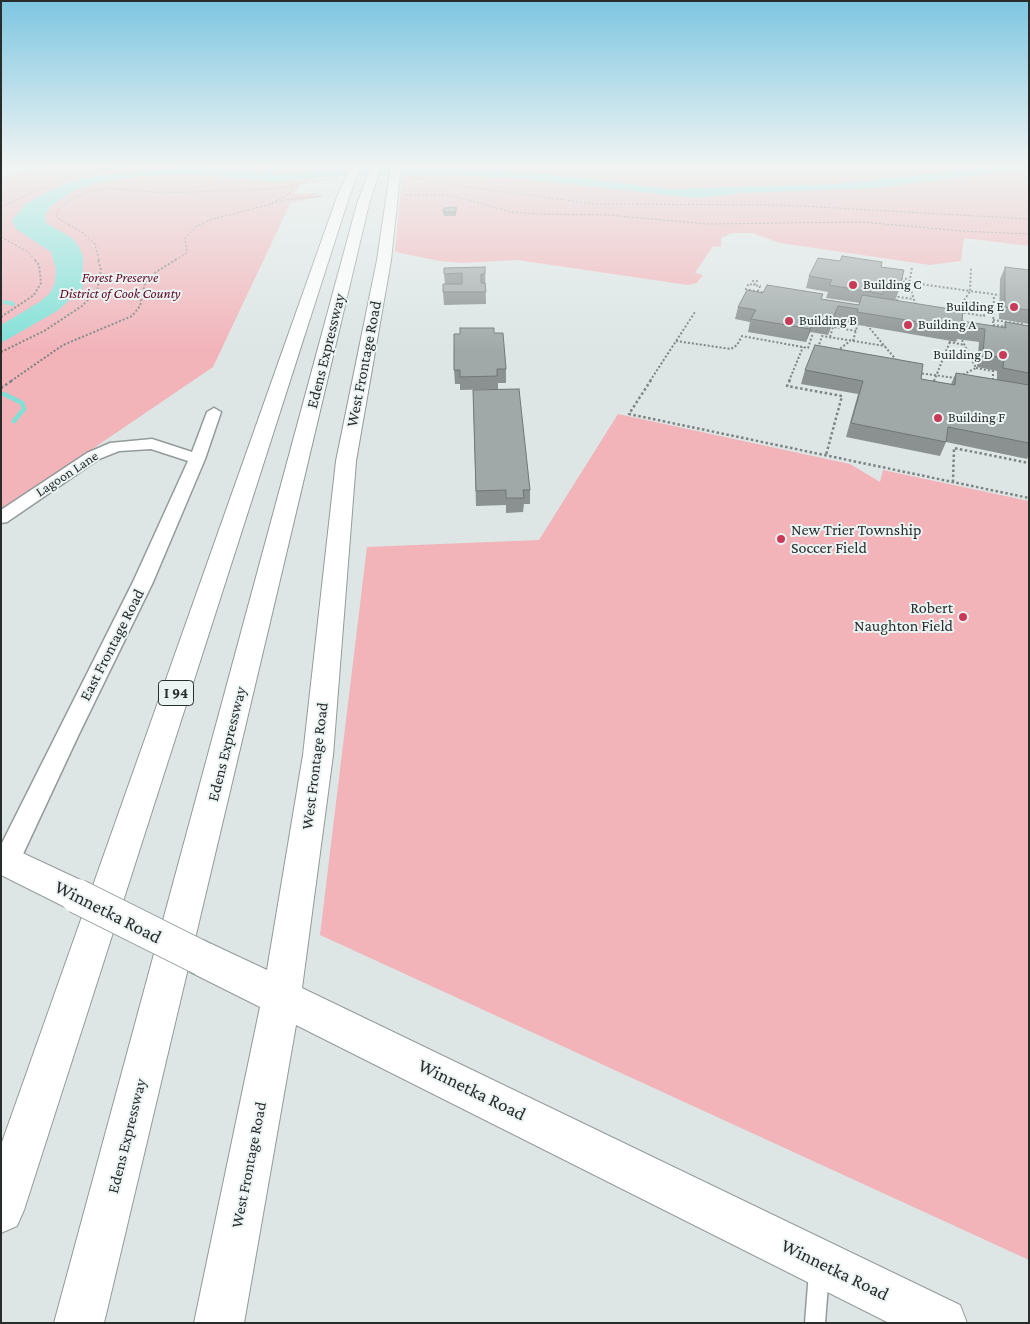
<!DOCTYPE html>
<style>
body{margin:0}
#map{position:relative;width:1030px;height:1324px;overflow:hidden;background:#dde6e5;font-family:"Crimson Pro",serif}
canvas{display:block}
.frame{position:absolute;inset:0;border:2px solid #282c2b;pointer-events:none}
</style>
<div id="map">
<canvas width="1030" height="1324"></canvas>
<div class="frame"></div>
</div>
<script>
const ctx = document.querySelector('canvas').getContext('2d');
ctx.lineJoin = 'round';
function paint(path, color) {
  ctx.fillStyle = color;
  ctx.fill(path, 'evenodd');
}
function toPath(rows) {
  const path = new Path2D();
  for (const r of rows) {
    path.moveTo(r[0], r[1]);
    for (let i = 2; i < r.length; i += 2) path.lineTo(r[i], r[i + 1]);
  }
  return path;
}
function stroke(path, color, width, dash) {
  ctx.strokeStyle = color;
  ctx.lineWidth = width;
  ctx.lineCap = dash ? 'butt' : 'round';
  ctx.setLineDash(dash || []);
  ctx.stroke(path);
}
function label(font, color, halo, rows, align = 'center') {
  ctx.font = font + ' "Crimson Pro",serif';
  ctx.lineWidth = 4;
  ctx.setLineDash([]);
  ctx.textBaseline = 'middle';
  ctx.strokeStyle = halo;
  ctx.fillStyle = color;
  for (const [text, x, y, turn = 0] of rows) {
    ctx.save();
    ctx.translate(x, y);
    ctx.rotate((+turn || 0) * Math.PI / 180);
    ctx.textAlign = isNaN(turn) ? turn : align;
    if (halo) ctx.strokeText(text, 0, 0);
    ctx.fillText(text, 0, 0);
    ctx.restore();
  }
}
const green = toPath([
 [41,166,309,166,306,169,342,167,337,170,303,174,301,180,318,178,298,186,295,194,315,193,322,197,291,202,213,367,1,511,1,179],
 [403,166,1029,166,1029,246,964,238,961,261,930,265,780,243,752,233,732,233,721,238,721,247,713,246,695,273,703,275,697,283,688,285,517,260,462,263,440,261,395,252],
 [618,414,850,464,880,482,883,470,1029,501,1029,1260,320,935,367,547,539,540]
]);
const water = toPath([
 [1000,166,1029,166,1029,169,871,188,741,193,696,198,515,178,451,175,333,176,277,182,192,174,140,176,99,182,74,190,51,206,45,214,46,223,72,238,79,247,83,257,83,288,57,311,1,343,1,325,41,301,50,293,55,283,56,268,51,252,16,229,12,220,26,204,43,194,69,182,103,175,186,167,225,168,275,174,341,169,458,168,548,174,669,189,837,184]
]);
const streamFar2 = toPath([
 [261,176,271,170,295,166]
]);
const streamFar1 = toPath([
 [5,302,13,304]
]);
const stream = toPath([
 [4,394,22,403,24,409,14,421]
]);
const pathFar2 = toPath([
 [234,166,277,171,327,169],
 [410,176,466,187,596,204,782,205,1029,219],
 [406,195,450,195,511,212,542,214,607,215,708,224,863,222,961,231,1029,234],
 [268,205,291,193,293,188,291,186],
 [1,207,68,177,100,170,137,166],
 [1,237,28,252,35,260],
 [99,260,95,244,83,233,56,217,59,209,73,198,89,192,108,188,163,193,270,189,337,177],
 [175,260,187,253,185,238,197,226,210,220,290,199,322,196]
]);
const pathFar1 = toPath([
 [912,268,909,284,916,306],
 [897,278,909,279],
 [899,281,970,291,971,268],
 [747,285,750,286,753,281,757,281,754,285,760,286,758,291],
 [745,289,766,293],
 [898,303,896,303,898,297,914,299],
 [960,312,984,316,984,305,964,301],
 [956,314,970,291,999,295],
 [1,317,34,295,41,283,39,265,34,259],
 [840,317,839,320,856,323],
 [993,320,1022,324,1023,329],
 [867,325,897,361],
 [993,325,1008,327],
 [993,327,994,295],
 [830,337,833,327,856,331],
 [962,340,976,368,962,375],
 [676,341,731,349,737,345,742,336,808,348,813,333],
 [853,341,858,323],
 [949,342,965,345],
 [818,348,822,336,885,346],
 [837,351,850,341],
 [1,352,44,331,82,306,97,291,101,270,98,259],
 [976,368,993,371],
 [993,370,993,381],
 [918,373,956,378],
 [11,381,63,345,132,316,140,306,145,283,156,272,177,259],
 [650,381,695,312],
 [789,381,803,347],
 [934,381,951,339]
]);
const path = toPath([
 [651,380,629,414,1029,498],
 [790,380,787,386,842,396,826,455],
 [993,380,993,383],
 [933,383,934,380],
 [1,388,13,380],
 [953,482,954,448,1029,463]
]);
const lane = toPath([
 [819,1262,826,1265,829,1272,825,1323,805,1323,809,1272,812,1265,819,1262]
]);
const street = toPath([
 [214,408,221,412,205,459,153,582,79,734,16,869,7,873,1,871,1,845,133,582,188,461,151,449,119,451,99,459,7,522,1,523,1,510,87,453,110,443,152,439,192,452,207,412,214,408]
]);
const secondary = toPath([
 [391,166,401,166,391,260,356,461,333,755,302,988,960,1305,967,1323,889,1323,296,1025,244,1323,194,1323,260,1007,190,972,184,959,190,946,203,940,267,970,303,755,336,461,377,260,391,166],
 [1,843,89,884,95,896,89,908,77,913,1,875,1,843]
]);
const highway = toPath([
 [351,166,361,166,349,197,24,1210,17,1226,1,1233,1,1145,337,197,351,166],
 [371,166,381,166,369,204,104,1323,54,1323,357,204,371,166]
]);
const secondaryBridge = toPath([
 [77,896,203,959]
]);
const wall = toPath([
 [456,207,456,216,444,216,443,212],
 [485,267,486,304,444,305,443,292,445,284,444,274],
 [881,267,899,290,895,301,962,321,1003,328,1005,322,1029,326,1029,455,1027,459,946,442,940,456,846,437,858,394,801,384,805,370,921,379,951,384,956,373,997,380,997,371,977,367,979,342,957,339,956,342,951,341,853,324,854,322,834,318,828,335,810,332,806,342,748,332,750,322,735,319,738,307,763,293,822,299,859,305,860,303,826,298,828,292,806,288,809,276],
 [1005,267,1029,270,1029,324,999,319,1000,279],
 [494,333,506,369,506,383,498,383,498,389,460,390,460,384,455,384,454,370],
 [473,390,530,490,530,504,524,504,523,512,506,513,506,505,476,506]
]);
const shadedWall = toPath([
 [838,306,834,318,828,335,831,323],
 [814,320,810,332,806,342,810,329]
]);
const building = toPath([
 [456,207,456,212,443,212,444,208,456,207],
 [842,256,882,262,881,267,904,270,899,290,884,287,883,294,829,285,832,280,809,276,818,258,840,261,842,256],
 [485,267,485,274,481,274,481,283,485,283,486,292,443,292,443,284,462,284,462,273,444,274,444,268,485,267],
 [1005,267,1029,270,1029,310,1005,307,1005,267],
 [767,285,823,294,821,299,859,305,862,295,963,311,962,321,1006,328,1005,322,1029,326,1029,373,1003,368,1004,358,983,354,985,329,961,326,961,329,956,328,857,312,858,309,838,306,831,323,814,320,810,329,751,319,756,310,738,307,747,290,763,293,767,285],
 [460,328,494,328,494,333,503,333,506,369,497,369,497,376,460,377,460,370,454,370,454,334,460,334,460,328],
 [815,345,923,364,921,379,955,385,956,373,1029,385,1029,443,948,427,946,442,851,423,863,381,805,370,815,345],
 [519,389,530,490,523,490,524,498,506,498,506,490,476,491,473,390,519,389]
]);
const markers = [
 [853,285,5,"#c93a59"],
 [1014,307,5,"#c93a59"],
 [789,321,5,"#c93a59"],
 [908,325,5,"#c93a59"],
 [1003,355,5,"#c93a59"],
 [938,418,5,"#c93a59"],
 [781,539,5,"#c93a59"],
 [963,617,5,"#c93a59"]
];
const farParknames = [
 ["Forest Preserve",120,278],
 ["District of Cook County",120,294]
];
const farPoinames = [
 ["Building C",863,285],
 ["Building E",1004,307,"right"],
 ["Building B",799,321],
 ["Building A",918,325],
 ["Building D",993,355,"right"],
 ["Building F",948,418]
];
const farStreetnames = [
 ["Lagoon Lane",67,474,-33]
];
const shields = [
 [176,693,35]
];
const shieldNames = [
 ["I 94",176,693]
];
const streetNames = [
 ["Edens Expressway",326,351,-76],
 ["West Frontage Road",364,364,-79],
 ["East Frontage Road",112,645,-63],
 ["Edens Expressway",227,744,-76],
 ["West Frontage Road",315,766,-83],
 ["Edens Expressway",127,1136,-76],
 ["West Frontage Road",249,1165,-79]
];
const poiNames = [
 ["New Trier Township",791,530],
 ["Soccer Field",791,548],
 ["Robert",953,608,"right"],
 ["Naughton Field",953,626,"right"]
];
const nearStreetnames = [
 ["Winnetka Road",108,912,27],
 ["Winnetka Road",472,1090,26],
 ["Winnetka Road",835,1270,26]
];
paint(green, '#f2b3b9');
paint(water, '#80e0d7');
stroke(streamFar2, '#80e0d7', 3);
stroke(streamFar1, '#80e0d7', 4);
stroke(stream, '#80e0d7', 4.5);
stroke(lane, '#939b9a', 3);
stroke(street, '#939b9a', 3);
stroke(secondary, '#939b9a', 2);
stroke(highway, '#939b9a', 2);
stroke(pathFar2, '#7c8382', 1, [2, 2]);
stroke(pathFar1, '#7c8382', 2, [2, 2]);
stroke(path, '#7c8382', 2.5, [2.5, 2.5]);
paint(lane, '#fff');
paint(street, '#fff');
paint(secondary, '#fff');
paint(highway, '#fff');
stroke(secondaryBridge, '#939b9a', 36, []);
stroke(secondaryBridge, '#fff', 34);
paint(wall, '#8a9190');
paint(shadedWall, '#707676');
paint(building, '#a0a9a8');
stroke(building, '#707676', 1);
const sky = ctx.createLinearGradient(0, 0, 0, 351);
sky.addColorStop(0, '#7ec6e1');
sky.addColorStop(0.47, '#f0f4f3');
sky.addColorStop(1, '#f0f4f300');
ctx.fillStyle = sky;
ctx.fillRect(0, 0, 1030, 351);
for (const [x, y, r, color] of markers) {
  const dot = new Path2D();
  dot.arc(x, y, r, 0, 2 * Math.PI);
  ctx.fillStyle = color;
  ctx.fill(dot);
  stroke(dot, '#ebf4f3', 2);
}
label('italic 14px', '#600320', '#ebf4f3', farParknames);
label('14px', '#282c2b', '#ebf4f3', farPoinames, 'left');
label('14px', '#282c2b', '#ebf4f3', farStreetnames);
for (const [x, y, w] of shields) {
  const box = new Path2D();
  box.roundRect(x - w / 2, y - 12.5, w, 25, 4);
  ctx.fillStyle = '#ebf4f3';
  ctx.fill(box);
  stroke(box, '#282c2b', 1);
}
label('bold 15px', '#282c2b', null, shieldNames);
label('16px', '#282c2b', '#ebf4f3', streetNames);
label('16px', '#282c2b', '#ebf4f3', poiNames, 'left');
label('19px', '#282c2b', '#ebf4f3', nearStreetnames);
</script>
